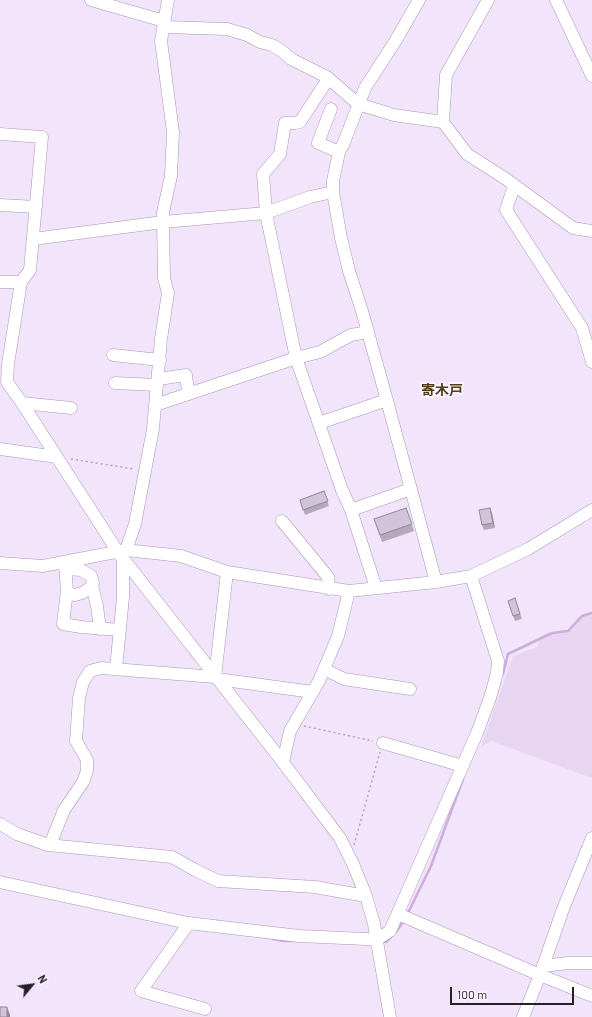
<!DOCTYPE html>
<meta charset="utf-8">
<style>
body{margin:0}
#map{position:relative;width:592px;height:1017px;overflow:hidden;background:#f2e4fa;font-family:Barlow,sans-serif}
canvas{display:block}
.north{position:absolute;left:12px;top:965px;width:40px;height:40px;-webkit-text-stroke:3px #faf5fe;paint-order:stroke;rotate:61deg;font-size:11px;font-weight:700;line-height:16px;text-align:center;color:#251f27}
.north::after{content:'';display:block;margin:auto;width:14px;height:18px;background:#251f27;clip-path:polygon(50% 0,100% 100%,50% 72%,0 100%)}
.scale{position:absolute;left:450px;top:987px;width:124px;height:18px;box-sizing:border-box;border:2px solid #251f27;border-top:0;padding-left:5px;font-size:12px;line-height:14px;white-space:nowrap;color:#251f27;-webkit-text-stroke:3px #faf5fe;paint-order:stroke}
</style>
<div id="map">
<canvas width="592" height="1017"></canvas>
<div class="north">N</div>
<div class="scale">100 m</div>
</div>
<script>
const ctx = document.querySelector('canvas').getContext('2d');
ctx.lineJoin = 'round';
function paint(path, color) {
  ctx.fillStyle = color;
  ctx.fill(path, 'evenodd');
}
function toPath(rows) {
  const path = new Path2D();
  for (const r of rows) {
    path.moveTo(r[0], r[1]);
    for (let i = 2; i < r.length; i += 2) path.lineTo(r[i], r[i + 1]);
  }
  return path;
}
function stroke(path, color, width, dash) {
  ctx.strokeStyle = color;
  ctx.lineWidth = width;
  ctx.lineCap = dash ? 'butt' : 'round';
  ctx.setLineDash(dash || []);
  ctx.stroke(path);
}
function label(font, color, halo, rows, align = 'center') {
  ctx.font = font + ' Barlow,"Noto Sans JP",sans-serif';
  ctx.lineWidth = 4;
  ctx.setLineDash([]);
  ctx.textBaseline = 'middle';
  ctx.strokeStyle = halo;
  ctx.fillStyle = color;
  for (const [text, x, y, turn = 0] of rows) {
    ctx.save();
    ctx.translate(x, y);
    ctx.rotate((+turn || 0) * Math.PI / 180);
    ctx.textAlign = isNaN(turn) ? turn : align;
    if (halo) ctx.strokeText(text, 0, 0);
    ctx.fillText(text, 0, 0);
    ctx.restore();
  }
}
const built = toPath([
 [592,614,592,778,491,741,481,747,513,656,537,647,540,637,543,635,567,631,578,623,577,618]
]);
const stream = toPath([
 [503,674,508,654,552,633,568,631,582,616,592,613],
 [407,915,431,866,463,779],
 [395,933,404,921],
 [273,939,284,941,294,941],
 [382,942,386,942,391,937]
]);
const path = toPath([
 [71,459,134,469],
 [304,726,373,741],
 [354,845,380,752]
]);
const minor = toPath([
 [91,0,164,21],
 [419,0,396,40,365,88,343,145,339,152,333,181,333,192,341,238,349,271,362,311,383,386,436,582],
 [488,0,446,75,443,122,467,154,506,179,573,228,592,231],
 [556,0,592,76],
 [164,27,227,29,247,35,260,42,272,45,282,51,291,59,327,77,358,104,394,115,443,122],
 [328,79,300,122,295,123,285,123,280,154,263,174,266,213,296,358,342,490,351,510],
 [331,109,318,143,339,152],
 [0,134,42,137,30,270,21,282,8,364,7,382,22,403,118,552,282,761,340,838,353,864,366,896,374,924,390,1017],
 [514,186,506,210,582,328,592,362],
 [0,205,36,207],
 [33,239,163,222,266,213,310,197,333,192],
 [0,282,21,282],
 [113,355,160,360],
 [115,383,157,385],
 [185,395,296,358,320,352,351,335,368,332],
 [22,403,71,408],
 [155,405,185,395,188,391,186,375,158,379],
 [319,423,387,400],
 [0,449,57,457],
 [282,521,328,577,329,589],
 [126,550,135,524,153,429,161,339,168,293,164,278,163,222,163,212,171,176,173,132,161,41,168,0],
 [65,562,67,591,63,624,81,627,120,630],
 [0,563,43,566,126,550,181,556,227,572,349,591,436,582,471,576,528,549,592,510],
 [65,569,81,570,91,576,93,583,90,588,82,593,75,595,67,593],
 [92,585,97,606,100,629],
 [376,588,351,510,411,489],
 [116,669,123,597,123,559],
 [324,669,344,679,410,689],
 [217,679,313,692],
 [383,743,463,766],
 [282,761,284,758,290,731,319,681,338,636,349,591],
 [0,824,17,834,48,845,172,857,195,870,218,881,315,887,366,896],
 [50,845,64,810,83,782,87,771,87,760,76,741,79,698,83,682,90,671,101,668,215,677,227,572],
 [0,882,188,923,299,936,366,939,376,940,390,931,477,733,490,698,497,673,498,661,471,576],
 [398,914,540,975,592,996],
 [189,923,141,991,205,1009],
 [543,966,568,963,592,963],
 [523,1017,540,975,563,909,592,838]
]);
const wall = toPath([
 [324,491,329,506,305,515,300,500],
 [406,508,414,531,382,542,374,519],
 [490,508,495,528,484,530,482,525],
 [515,598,522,619,515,621,508,601]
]);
const shadedWall = toPath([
 [490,508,492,513,495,528,493,523],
 [7,1007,10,1015,10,1017,7,1017]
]);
const building = toPath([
 [324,491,328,501,303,510,300,500,324,491],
 [406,508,412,524,380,535,374,519,406,508],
 [490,508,493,523,482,525,479,510,490,508],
 [515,598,520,614,513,616,508,601,515,598],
 [0,1007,7,1007,7,1017,0,1017,0,1007]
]);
const quarterNames = [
 ["寄木戸",442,390]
];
paint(built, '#e7d5f1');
stroke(stream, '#cdacde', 2.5);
stroke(minor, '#a698ad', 13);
stroke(path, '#b1a5b7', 1.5, [2, 3]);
stroke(minor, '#fff', 12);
paint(wall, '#b4a8bb');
paint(shadedWall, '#928898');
paint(building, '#d1c3d9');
stroke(building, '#928898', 1);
label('bold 14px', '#523d18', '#faf5fe', quarterNames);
</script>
